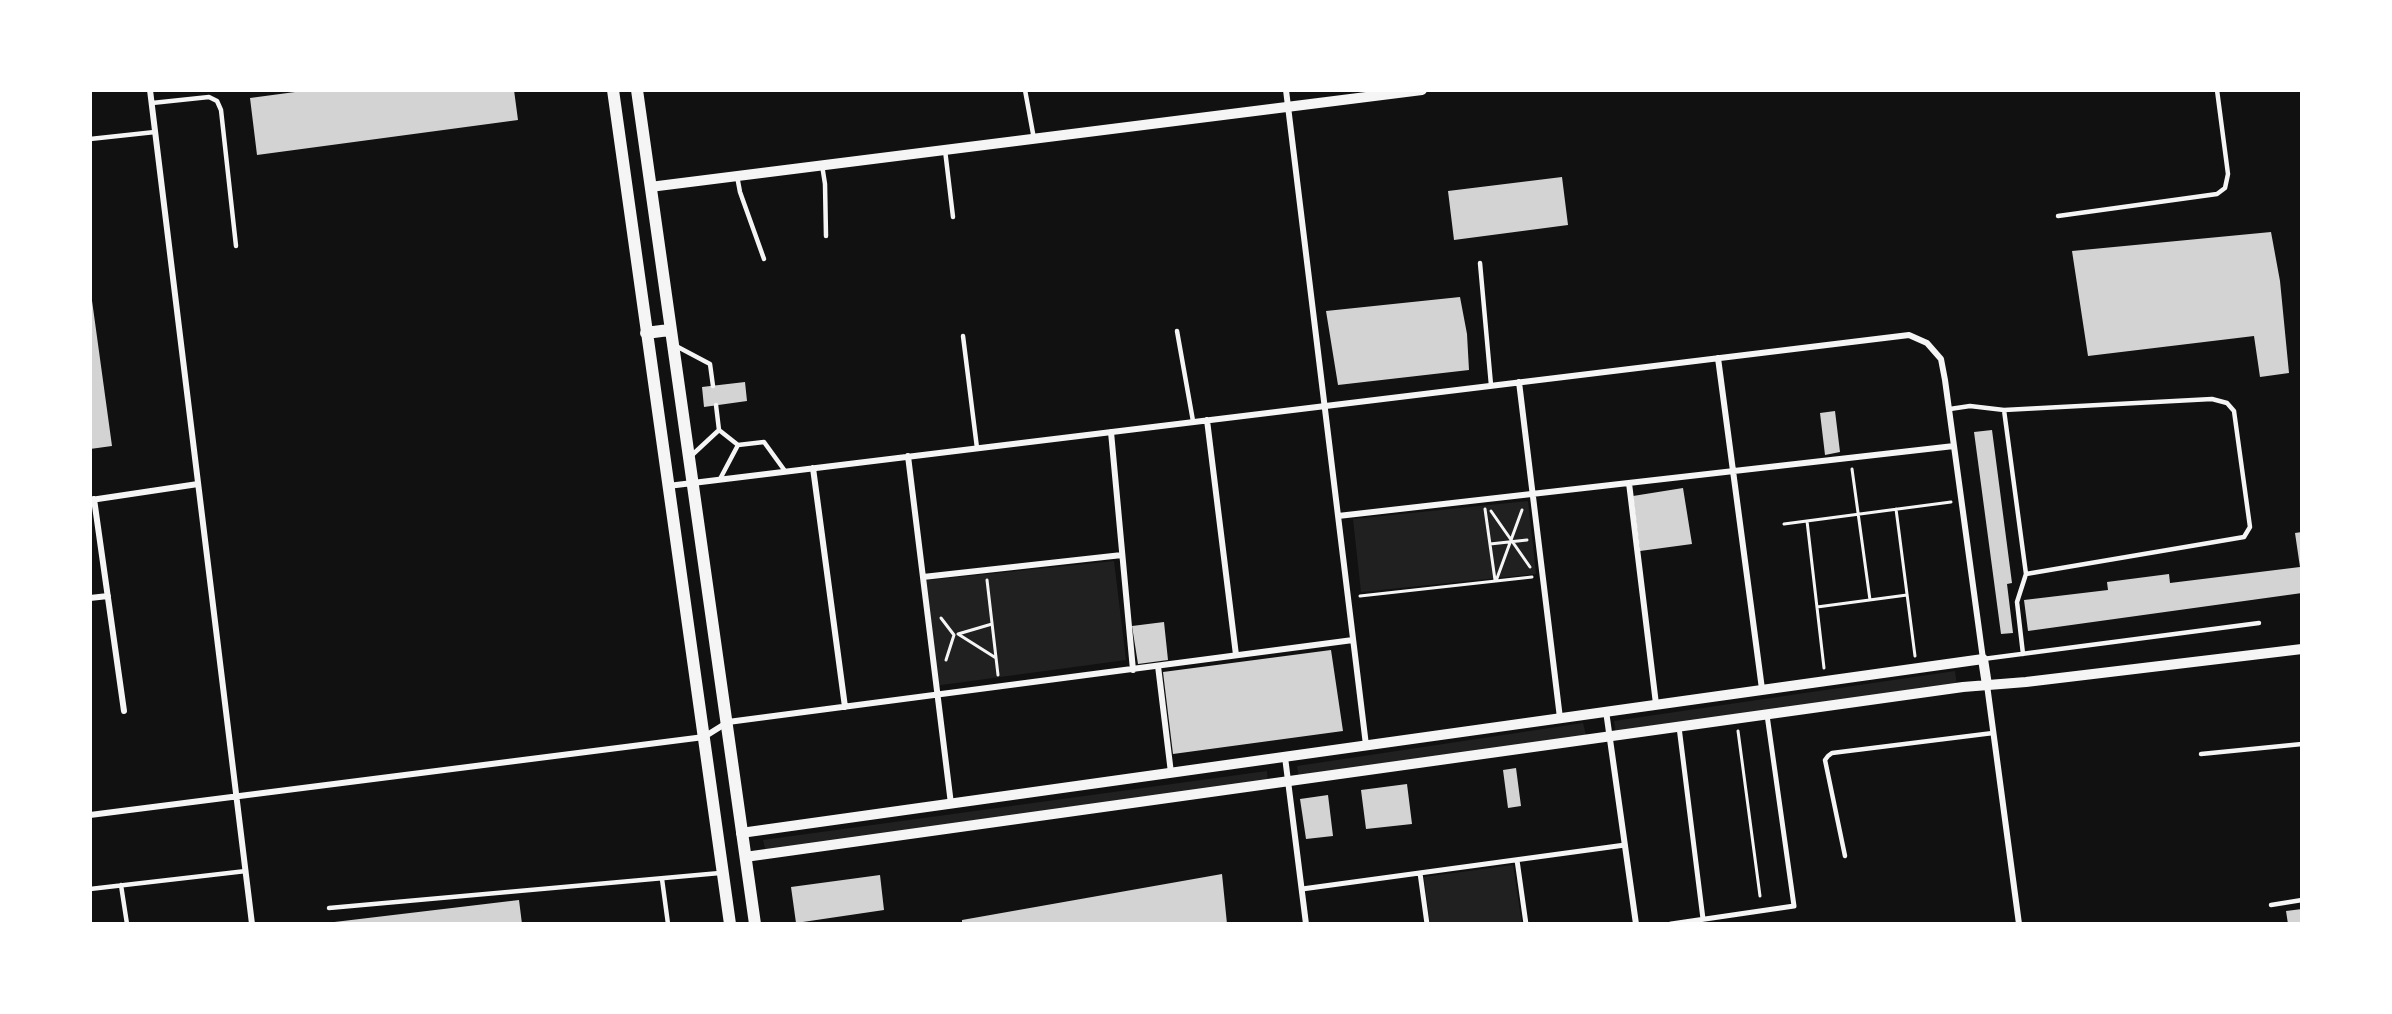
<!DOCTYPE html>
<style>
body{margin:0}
#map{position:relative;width:2392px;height:1014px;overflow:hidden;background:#111;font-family:Helvetica,sans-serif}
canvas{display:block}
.frame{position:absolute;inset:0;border:92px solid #fff;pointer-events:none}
</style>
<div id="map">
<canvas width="2392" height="1014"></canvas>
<div class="frame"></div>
</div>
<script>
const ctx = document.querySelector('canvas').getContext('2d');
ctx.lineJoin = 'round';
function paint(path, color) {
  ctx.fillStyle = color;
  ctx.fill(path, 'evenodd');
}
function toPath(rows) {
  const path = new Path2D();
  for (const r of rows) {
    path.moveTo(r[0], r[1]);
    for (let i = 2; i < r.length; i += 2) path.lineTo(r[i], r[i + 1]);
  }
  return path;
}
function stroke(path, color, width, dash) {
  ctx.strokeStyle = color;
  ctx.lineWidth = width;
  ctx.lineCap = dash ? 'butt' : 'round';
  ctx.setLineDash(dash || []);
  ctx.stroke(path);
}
const green = toPath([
 [1528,501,1536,574,1361,592,1353,519],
 [1114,561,1126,660,934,686,920,581],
 [1955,671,1957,687,1616,735,1614,721],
 [1583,723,1587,740,1300,782,1297,766],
 [1267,771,1268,785,766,852,763,840],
 [1513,865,1522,924,1430,924,1424,877]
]);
const building = toPath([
 [310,90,514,90,518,120,257,155,250,98],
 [1562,177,1568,225,1454,240,1448,191],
 [2271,232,2280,281,2289,373,2260,377,2254,336,2088,356,2072,251],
 [90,286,112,446,90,449],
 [1460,297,1467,334,1469,370,1338,385,1326,311],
 [745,382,747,401,704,407,702,387],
 [1835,411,1840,452,1825,455,1820,413],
 [1992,430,2012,583,2007,584,2013,633,2001,634,1974,432],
 [1683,488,1692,544,1640,551,1633,496],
 [2302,532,2302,593,2028,631,2024,600,2108,590,2107,582,2169,574,2170,583,2300,567,2295,533],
 [1164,622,1168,660,1138,664,1132,626],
 [1331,650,1343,731,1173,754,1163,672],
 [1516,768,1521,806,1508,808,1503,770],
 [1407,784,1412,824,1366,829,1361,790],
 [1328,795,1333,836,1306,839,1300,799],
 [1222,874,1227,924,962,924,962,920],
 [880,875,884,910,796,923,791,887],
 [519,900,522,924,326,924,326,923],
 [2302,909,2302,924,2288,924,2286,911]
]);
const path = toPath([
 [1852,469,1870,600],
 [1485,509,1495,580],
 [1896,509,1915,656],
 [1491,511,1530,567],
 [1807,521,1824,668],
 [1784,524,1951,502],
 [1490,544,1527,540],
 [987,580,998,675],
 [1496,581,1522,510],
 [1360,596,1532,577],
 [1817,607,1907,595],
 [941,618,954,635,946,660],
 [992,624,958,634,996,658],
 [1738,731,1760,896]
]);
const service = toPath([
 [1025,90,1034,139],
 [152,103,209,97,217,101,221,110,236,246],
 [90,139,155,132],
 [945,150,953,217],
 [822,165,825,184,826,236],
 [737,176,740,192,764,259],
 [2058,216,2217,194,2225,188,2228,174,2217,90],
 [1480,263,1491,385],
 [1177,331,1193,421],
 [963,336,977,448],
 [676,346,710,364,713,386],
 [1950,409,1970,406,2004,410,2212,399,2227,403,2234,411,2250,527,2244,537,2026,574],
 [2004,410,2026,574,2017,602,2023,654],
 [719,430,738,445],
 [690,457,719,430,716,405],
 [720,479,738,445,764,442,785,471],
 [1983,659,2259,623],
 [2201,754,2302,744],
 [1845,856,1825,760,1828,756,1832,753,1993,733],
 [662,879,668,924],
 [121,885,127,924],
 [90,889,246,871],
 [2271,905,2302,900],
 [329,908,720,873]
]);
const pedestrian = toPath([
 [1679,727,1703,919],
 [1517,860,1526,924],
 [1420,873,1427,924],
 [1302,889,1625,845],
 [1671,924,1794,906,1767,715]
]);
const minor = toPath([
 [150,90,252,924],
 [1286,90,1366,745],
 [1718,358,1762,689],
 [1519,382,1560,718],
 [1207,420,1236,655],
 [1111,432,1133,670],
 [908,456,951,804],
 [813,468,845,707],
 [1629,483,1656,704],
 [668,486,1909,335,1927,343,1941,359,1945,380,1983,659],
 [94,499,124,711],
 [91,500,198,484],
 [1338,516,1954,446],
 [923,577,1122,555],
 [90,598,108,596],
 [1158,666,1171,773],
 [1987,685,2019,924],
 [1606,711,1636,924],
 [1285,757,1306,924],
 [90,815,704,737,728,722,1353,640]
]);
const tertiary = toPath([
 [650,187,1422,90],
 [741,833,1983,659,1987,685],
 [745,857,1963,687,2026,682,2302,649]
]);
const secondary = toPath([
 [613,90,730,924],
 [637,90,755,924],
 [646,333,669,330]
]);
paint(green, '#202020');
paint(building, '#d3d3d3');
stroke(path, '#f5f5f5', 3);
stroke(service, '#f5f5f5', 4.5);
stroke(pedestrian, '#f5f5f5', 5);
stroke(minor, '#f5f5f5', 6);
stroke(tertiary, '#f5f5f5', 10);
stroke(secondary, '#f5f5f5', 12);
</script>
